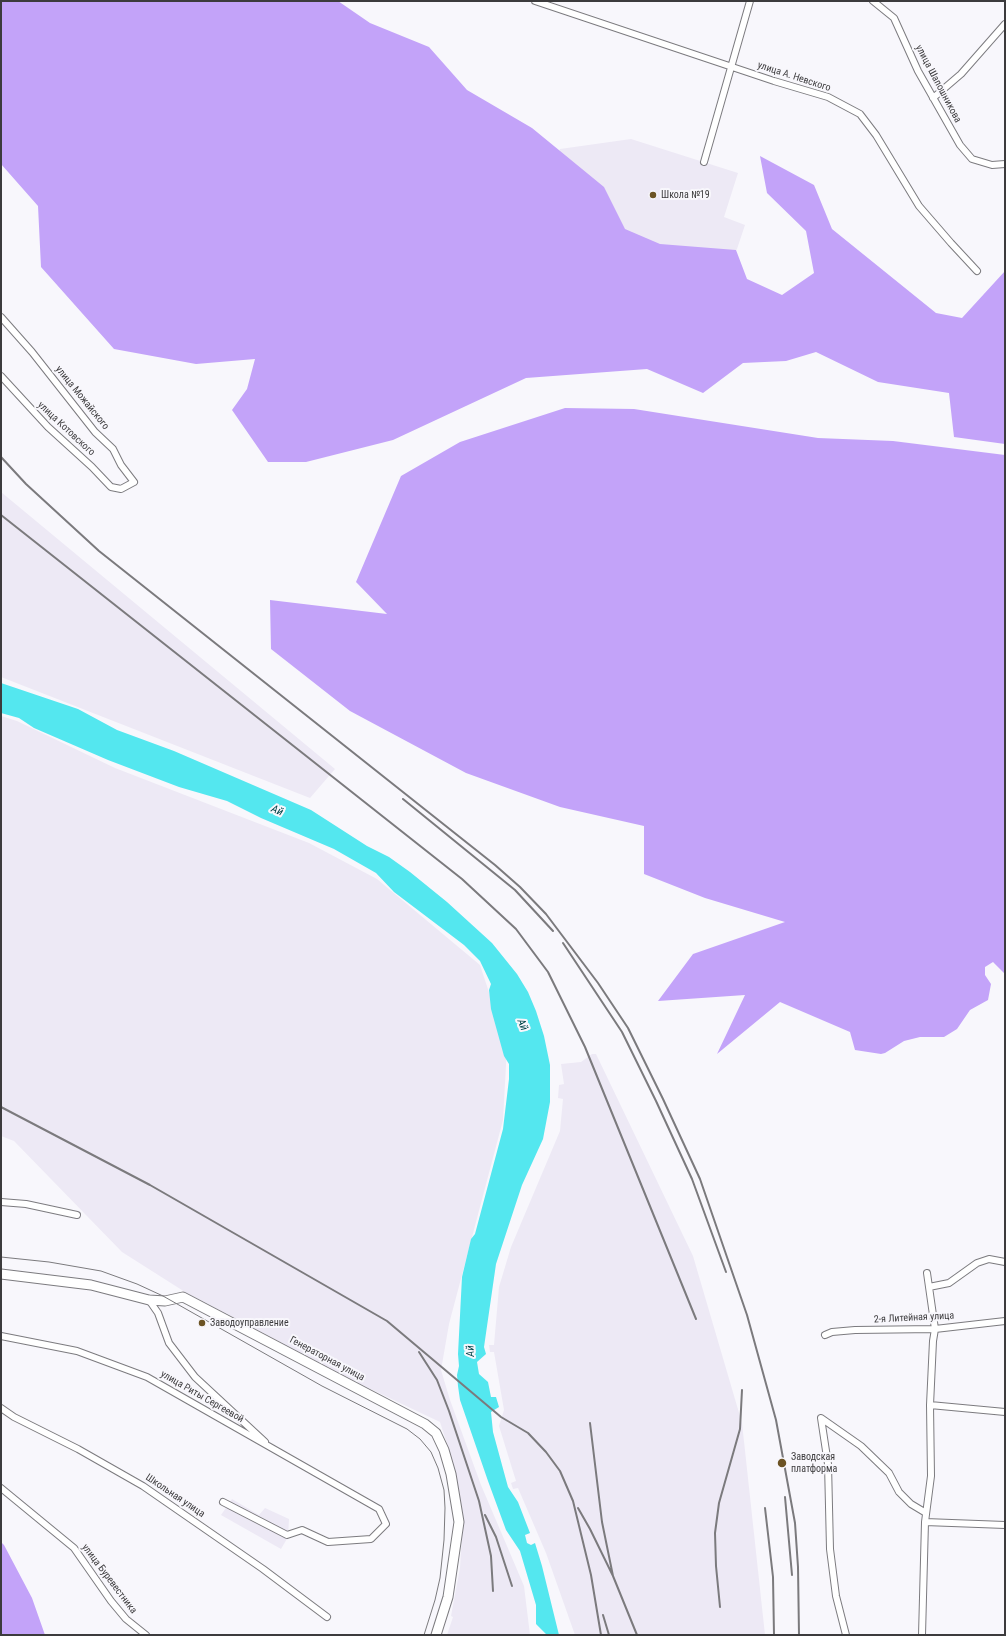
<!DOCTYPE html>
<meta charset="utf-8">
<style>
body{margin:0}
#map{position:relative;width:1006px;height:1636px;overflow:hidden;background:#f8f7fc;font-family:"Roboto Condensed",sans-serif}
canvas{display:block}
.frame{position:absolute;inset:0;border:2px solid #3c3b3d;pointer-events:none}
</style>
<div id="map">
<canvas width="1006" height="1636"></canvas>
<div class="frame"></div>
</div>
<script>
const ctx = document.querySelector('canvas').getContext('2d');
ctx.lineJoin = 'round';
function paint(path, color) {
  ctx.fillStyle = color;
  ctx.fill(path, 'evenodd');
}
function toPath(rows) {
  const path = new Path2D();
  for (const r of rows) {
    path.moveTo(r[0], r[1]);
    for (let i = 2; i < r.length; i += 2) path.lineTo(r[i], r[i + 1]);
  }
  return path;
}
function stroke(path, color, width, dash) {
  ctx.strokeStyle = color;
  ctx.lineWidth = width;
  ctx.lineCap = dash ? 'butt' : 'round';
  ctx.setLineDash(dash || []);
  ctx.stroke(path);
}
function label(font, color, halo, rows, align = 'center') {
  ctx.font = font + ' "Roboto Condensed",sans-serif';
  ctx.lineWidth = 4;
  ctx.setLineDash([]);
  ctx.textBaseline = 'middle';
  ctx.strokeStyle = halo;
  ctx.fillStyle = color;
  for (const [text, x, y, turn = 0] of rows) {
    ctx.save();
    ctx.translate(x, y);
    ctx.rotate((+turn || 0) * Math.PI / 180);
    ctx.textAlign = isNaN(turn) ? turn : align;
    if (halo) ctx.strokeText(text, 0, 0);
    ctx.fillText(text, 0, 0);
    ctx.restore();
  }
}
const built = toPath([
 [631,139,738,173,724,217,745,225,737,249,727,265,604,230,553,167,560,149],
 [1,492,335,769,310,798,1,677],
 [1,716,17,721,115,768,309,843,377,879,480,965,507,1047,503,1120,449,1324,441,1370,450,1400,481,1485,524,1586,530,1635,447,1635,453,1617,451,1616,460,1568,462,1534,455,1469,440,1422,362,1385,185,1292,122,1252,14,1141,1,1136],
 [592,1054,596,1054,693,1256,742,1423,765,1635,575,1635,546,1553,518,1488,513,1489,511,1483,516,1481,499,1426,504,1410,494,1352,490,1352,489,1345,494,1345,499,1287,511,1247,560,1131,563,1099,558,1098,559,1085,564,1084,561,1064,581,1062],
 [232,1499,259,1515,265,1508,289,1519,288,1537,281,1549,221,1515]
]);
const forest = toPath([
 [1,1,338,1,370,23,429,47,467,90,532,128,604,187,625,229,660,244,736,250,747,279,782,295,814,273,806,231,767,193,760,156,814,185,832,229,936,313,962,318,1005,271,1005,444,954,437,949,393,878,382,816,352,786,361,743,363,703,393,647,369,526,378,393,440,306,462,268,462,232,410,247,389,255,359,196,364,114,349,41,267,38,206,1,164],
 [565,408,634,409,818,438,893,441,1005,455,1005,974,993,962,985,967,985,975,991,984,988,1000,970,1010,957,1029,944,1037,920,1037,904,1041,885,1053,881,1054,855,1050,850,1032,780,1002,717,1054,745,995,658,1001,693,954,785,922,705,898,644,874,644,826,560,807,466,773,350,711,271,649,270,600,387,614,356,582,401,476,460,442],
 [1,1542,4,1545,32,1598,45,1635,1,1635]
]);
const water = toPath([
 [1,683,78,709,117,730,174,751,311,810,367,846,389,857,410,872,447,902,492,943,517,974,528,992,536,1011,544,1036,550,1065,550,1102,543,1139,522,1185,496,1264,484,1347,486,1354,477,1362,479,1374,488,1382,491,1397,496,1397,499,1407,491,1412,493,1432,508,1487,518,1502,530,1533,525,1535,527,1543,531,1545,535,1543,542,1566,559,1635,547,1635,536,1624,536,1605,520,1551,506,1530,488,1481,460,1400,458,1386,457,1375,459,1366,458,1354,462,1277,471,1239,475,1234,503,1129,509,1079,509,1064,504,1056,491,1009,489,990,491,984,480,961,464,945,394,892,376,873,334,849,261,818,227,801,179,787,108,760,34,728,19,718,1,713]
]);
const street = toPath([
 [535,1,774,81,828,97,860,114,876,135,919,206,951,243,977,271],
 [873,1,894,18,918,71,960,145,972,159,992,165,1005,164],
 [933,98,961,74,1005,24],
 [704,162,750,1],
 [1,317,32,352,95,432,113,449,121,465,134,482,121,489,111,487,92,467,48,427,1,376],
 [1,1202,26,1204,77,1215],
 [929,1287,949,1283,977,1263,989,1259,1005,1262],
 [149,1300,158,1313,169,1343,195,1377,265,1442],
 [825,1335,832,1332,855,1330,935,1329,1005,1321],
 [1,1336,77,1351,147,1377,379,1509,386,1524,371,1539,328,1542,302,1530,287,1535,223,1502],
 [930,1405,1005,1412],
 [1,1408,14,1417,78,1449,143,1486,263,1569,327,1617],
 [1,1488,74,1548,111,1601,126,1619,146,1635],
 [925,1522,1005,1525],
 [846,1635,836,1596,830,1549,828,1464,821,1418,861,1446,889,1473,899,1492,911,1504,926,1513],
 [922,1635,925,1522,931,1476,930,1405,933,1341,935,1329,927,1273]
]);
const secondary = toPath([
 [1,1274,91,1285,149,1300,165,1301,183,1297,425,1424,436,1433,444,1450,451,1474,459,1522,448,1597,436,1635]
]);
const tram = toPath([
 [1,1257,49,1262,101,1271,137,1284,163,1296,322,1386,407,1429,420,1439,431,1452,438,1468,444,1490,445,1508,444,1540,440,1578,435,1600,424,1635]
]);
const rail = toPath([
 [1,457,26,484,99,551,495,865,520,887,546,914,598,983,628,1028,663,1099,700,1179,747,1315,776,1420,795,1523,798,1567,799,1635],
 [1,515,462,879,516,929,548,972,585,1047,696,1319],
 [403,799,515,890,553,931],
 [563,943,622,1032,656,1101,692,1179,726,1272],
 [1,1107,150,1185,387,1321,501,1417,528,1433,546,1452,560,1471,573,1501,591,1575,601,1635],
 [419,1352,437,1380,449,1411,479,1501,491,1556,493,1591],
 [590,1423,602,1522,613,1576],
 [785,1497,792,1575],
 [578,1508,590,1529,613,1576,637,1635],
 [765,1508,773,1577,774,1635],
 [485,1515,496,1537,512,1586],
 [720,1607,716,1566,715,1533,719,1503,740,1429,742,1390],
 [603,1615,609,1635]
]);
const markers = [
 [653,195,4,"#6c5324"],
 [202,1323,4,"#6c5324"],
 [782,1463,5,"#6c5324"]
];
const streetNames = [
 ["улица А. Невского",794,77,18],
 ["улица Шапошникова",938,84,62],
 ["улица Можайского",82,398,51],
 ["улица Котовского",66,429,43],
 ["2-я Литейная улица",914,1318,-3],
 ["Генераторная улица",327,1359,28],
 ["улица Риты Сергеевой",202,1397,30],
 ["Школьная улица",175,1496,34],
 ["улица Буревестника",109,1579,53]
];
const poiNames = [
 ["Школа №19",661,195],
 ["Заводоуправление",210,1323],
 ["Заводская",791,1457],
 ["платформа",791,1469]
];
const waterNames = [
 ["Ай",277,811,23],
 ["Ай",522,1025,68],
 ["Ай",471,1351,-93]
];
paint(built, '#ede9f5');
paint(forest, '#c3a3f9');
paint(water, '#54e7ef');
stroke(street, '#7c7b7f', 8);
stroke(secondary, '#7c7b7f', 11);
stroke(street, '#fff', 6);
stroke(secondary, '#fff', 9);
stroke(tram, '#7b7a7d', 1);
stroke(rail, '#7b7a7d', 2);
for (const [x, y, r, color] of markers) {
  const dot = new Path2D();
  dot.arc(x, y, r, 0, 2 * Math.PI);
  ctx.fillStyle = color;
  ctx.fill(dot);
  stroke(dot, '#f8f7fc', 1.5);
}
label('10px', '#3c3b3d', '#f8f7fc', streetNames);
label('10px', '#3c3b3d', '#f8f7fc', poiNames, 'left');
label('italic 11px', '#004448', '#f8f7fc', waterNames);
</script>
